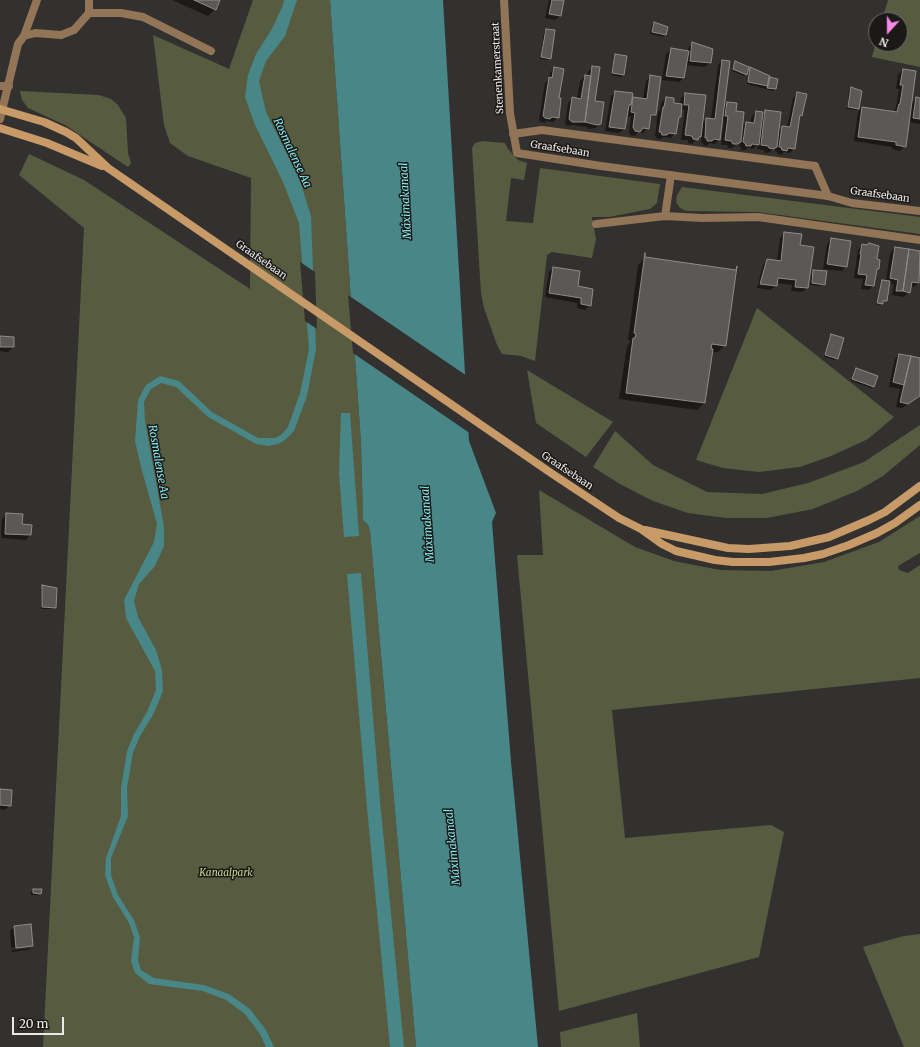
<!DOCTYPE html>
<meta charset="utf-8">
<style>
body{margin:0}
#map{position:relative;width:920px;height:1047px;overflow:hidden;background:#33312f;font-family:Merriweather,serif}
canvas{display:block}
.north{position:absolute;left:868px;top:12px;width:40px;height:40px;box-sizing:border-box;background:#1a1918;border:1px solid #6d6c6b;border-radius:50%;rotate:201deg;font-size:11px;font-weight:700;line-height:16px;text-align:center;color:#eae9e7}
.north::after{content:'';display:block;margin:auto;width:14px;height:18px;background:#f987e8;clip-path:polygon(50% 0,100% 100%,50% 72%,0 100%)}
.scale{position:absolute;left:12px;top:1017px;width:52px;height:18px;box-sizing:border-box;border:2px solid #eae9e7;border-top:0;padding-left:5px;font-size:12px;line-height:14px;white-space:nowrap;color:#eae9e7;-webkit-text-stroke:3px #1a1918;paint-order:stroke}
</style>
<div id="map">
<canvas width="920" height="1047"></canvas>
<div class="north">N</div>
<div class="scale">20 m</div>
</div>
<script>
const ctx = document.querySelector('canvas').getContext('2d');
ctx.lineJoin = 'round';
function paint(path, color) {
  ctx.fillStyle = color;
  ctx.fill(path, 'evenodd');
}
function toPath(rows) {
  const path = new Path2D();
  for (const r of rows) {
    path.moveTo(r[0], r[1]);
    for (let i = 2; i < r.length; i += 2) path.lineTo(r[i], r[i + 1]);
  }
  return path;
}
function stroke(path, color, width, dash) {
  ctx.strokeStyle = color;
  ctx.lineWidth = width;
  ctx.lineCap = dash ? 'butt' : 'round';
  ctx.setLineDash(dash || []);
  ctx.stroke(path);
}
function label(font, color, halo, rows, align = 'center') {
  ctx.font = font + ' Merriweather,serif';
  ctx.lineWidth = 3;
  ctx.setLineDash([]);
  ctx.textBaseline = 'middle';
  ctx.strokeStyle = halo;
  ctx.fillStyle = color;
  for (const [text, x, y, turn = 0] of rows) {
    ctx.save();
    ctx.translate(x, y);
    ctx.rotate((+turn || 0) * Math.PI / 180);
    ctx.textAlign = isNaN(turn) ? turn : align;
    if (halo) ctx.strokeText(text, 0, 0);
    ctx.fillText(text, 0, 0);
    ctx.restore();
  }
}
const green = toPath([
 [253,0,330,0,361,443,363,520,368,525,370,531,416,1047,43,1047,84,228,19,175,29,154,84,180,250,289,251,178,188,156,170,143,164,125,153,35,229,69],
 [888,0,920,0,920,67,872,57,876,42,876,44,900,44,900,20,882,20],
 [20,91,99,95,111,99,118,105,126,118,128,153,131,163,128,167,65,125,28,108,22,100],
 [482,141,505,143,508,149,518,160,527,163,524,180,511,178,506,221,533,223,540,168,660,184,657,203,650,209,609,217,592,217,596,239,592,258,552,252,547,255,535,361,521,356,502,354,497,345,484,308,481,293,472,148,475,143],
 [682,187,920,217,920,234,758,212,686,211,680,208,676,202,677,195],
 [757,308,894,417,868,439,831,456,800,467,759,472,723,468,696,460],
 [527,370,613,422,586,457,536,423],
 [920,425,920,445,883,476,857,491,813,509,767,518,726,518,688,513,653,501,620,484,593,467,615,431,653,465,707,492,762,494,808,483,864,462],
 [539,490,635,547,674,561,720,570,771,571,824,562,879,542,920,516,920,553,898,566,899,570,908,573,920,565,920,678,612,710,625,838,771,825,784,832,759,957,559,1011,517,555,543,555],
 [920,934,920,1047,904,1047,863,947,904,936],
 [637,1013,640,1047,561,1047,560,1032]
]);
const water = toPath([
 [284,0,297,0,285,36,266,61,259,81,266,112,299,178,311,216,316,349,307,396,294,431,285,440,278,444,268,446,256,444,208,417,176,387,161,383,151,389,144,402,145,421,164,527,164,546,155,566,139,584,134,601,138,617,156,650,162,670,163,691,153,715,140,736,133,753,127,788,128,816,111,858,111,875,118,895,134,920,140,937,138,961,141,970,154,978,204,985,229,994,250,1009,266,1030,274,1047,266,1047,260,1034,245,1014,226,1000,203,991,149,984,135,973,131,961,134,937,129,923,113,897,105,875,106,858,121,816,121,788,127,751,134,734,147,712,156,690,155,671,126,618,124,600,154,542,157,524,141,467,135,441,138,400,146,385,160,376,179,381,212,412,258,438,275,438,281,435,288,427,300,393,309,349,299,223,283,182,255,125,245,97,248,75,256,54,272,29,283,5],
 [330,0,443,0,469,441,496,513,492,522,511,762,538,1047,416,1047,370,531,368,525,363,520,361,443],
 [341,413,350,413,359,536,344,537,339,473],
 [361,573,380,801,404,1047,390,1047,367,808,347,574]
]);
const pier = toPath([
 [300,262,315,272,317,329,305,321],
 [348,295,467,376,471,434,353,353]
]);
const shadow = toPath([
 [172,0,219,0,215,9,208,16],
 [549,0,563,0,560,16,555,20,545,18],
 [654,23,667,28,665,35,663,37,650,34,652,25],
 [546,30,550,58,548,60,540,59,544,32],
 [876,35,876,44,880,44,879,45,874,44],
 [693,43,710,63,705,67,685,65,684,78,679,82,662,80,666,54,671,50,688,52,688,48],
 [616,55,626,57,623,75,621,77,611,75,614,57],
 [722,61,723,108,728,103,735,111,741,128,746,123,751,124,751,117,756,112,762,115,766,111,778,132,783,127,787,128,793,98,798,93,801,115,799,118,794,148,790,153,784,152,782,155,778,154,777,152,775,151,776,146,771,151,768,153,765,153,763,150,757,149,758,144,753,149,748,148,745,150,741,150,741,147,739,147,740,142,732,148,728,148,727,145,721,145,724,121,722,120,719,139,715,144,709,143,707,146,703,145,702,142,701,142,701,135,692,144,688,143,688,140,681,140,685,110,681,109,680,117,677,119,675,133,671,138,664,137,661,139,658,139,655,136,658,112,660,110,661,103,666,98,673,104,680,105,681,98,686,94,701,124,707,119,711,119,718,65],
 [735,62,747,72,750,68,768,78,777,80,775,89,773,91,747,84,748,73,746,74,732,68],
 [593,67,594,101,600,123,596,128,588,129,587,127,573,125,568,126,565,124,568,103,572,98,577,99,580,81,585,76,587,77,588,72],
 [554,68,558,117,553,122,546,121,545,123,541,122,539,120,545,83,549,79,550,73],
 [732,70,745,75,744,76,732,71],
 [903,70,910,105,917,98,920,99,920,124,908,122,905,146,900,151,892,149,892,147,854,141,858,112,862,108,894,112,896,107,899,89,896,89,898,75],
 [651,76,655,115,649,119,648,128,643,133,638,132,635,136,630,135,629,132,631,117,626,116,624,129,619,133,605,131,611,96,615,92,631,98,643,99,646,81],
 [851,89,858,108,856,110,847,109,849,91],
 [785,233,799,246,807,288,802,292,791,291,792,285,776,283,776,285,771,290,757,288,763,265,767,260,777,262,780,238],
 [831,239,846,266,842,271,823,269,827,244],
 [863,245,876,260,878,269,875,271,873,286,869,290,861,289,863,279,854,278,858,250],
 [895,248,920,252,919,282,914,287,910,286,909,292,904,297,892,295,894,284,889,283,886,300,880,305,876,304,881,283,883,281,886,282,890,253],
 [645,258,725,345,718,352,711,352,704,403,697,410,619,399,627,346,629,344,630,340,628,340,638,265],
 [553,268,577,287,590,305,585,310,577,308,577,303,545,297,549,272],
 [814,271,824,284,822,286,810,285,812,273],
 [831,335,837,358,835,360,824,357,829,337],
 [0,337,13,337,13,347,8,352,0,351],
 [900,355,920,360,920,397,902,408,896,407,900,389,889,387,895,359],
 [856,369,873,386,871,388,851,381,854,371],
 [7,514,21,525,31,526,30,535,26,540,1,538,2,519],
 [43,586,55,607,53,609,41,609,41,588],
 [0,790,10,805,5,810,0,809],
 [33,890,40,893,38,895,31,895,31,892],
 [14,927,32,946,28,950,12,952,12,950,29,948,29,945,11,948,10,931]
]);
const building = toPath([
 [194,0,220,0,216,10,194,0],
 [552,0,564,0,561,16,549,14,552,0],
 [654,22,668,27,666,35,652,32,654,22],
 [546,29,555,30,551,59,541,57,546,29],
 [692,42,713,49,711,63,690,61,692,42],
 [671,48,689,51,684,78,666,76,671,48],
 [615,54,627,56,624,75,612,73,615,54],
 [722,60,730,61,720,140,714,139,712,141,707,141,707,138,705,138,706,118,715,119,722,60],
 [735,61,749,67,747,75,733,69,735,61],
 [592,66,600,67,595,101,604,102,601,124,597,125,585,122,592,66],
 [554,67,564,69,559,98,561,98,559,118,552,117,550,119,545,118,543,116,549,77,552,78,554,67],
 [750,67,770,76,768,86,748,82,750,67],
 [903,69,916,71,906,147,896,145,896,142,858,137,862,107,897,112,899,104,900,104,903,85,900,85,903,69],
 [585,75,591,76,585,122,572,122,569,119,572,97,581,99,585,75],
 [650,75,661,77,656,115,651,115,649,129,643,128,640,132,635,131,633,127,635,113,631,112,633,97,647,99,650,75],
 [769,77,778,79,776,89,767,88,769,77],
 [851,87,862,91,859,109,848,107,851,87],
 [615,91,633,93,631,105,629,105,625,129,609,127,615,91],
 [797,92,807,94,802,116,800,115,795,149,788,148,787,151,782,150,781,147,779,147,782,126,790,127,797,92],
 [685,93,706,95,701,137,699,137,698,140,693,139,692,136,685,135,689,105,684,105,685,93],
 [666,97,674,98,674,103,682,104,681,117,679,117,676,134,669,133,667,135,662,135,661,132,659,132,663,107,664,107,666,97],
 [916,97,920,98,920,119,913,118,916,97],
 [727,102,737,103,736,111,744,112,741,142,737,144,733,144,731,141,725,140,728,116,725,116,727,102],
 [765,110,781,112,777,147,773,149,769,148,768,146,761,145,765,110],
 [756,111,763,112,759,145,752,144,751,146,746,146,745,143,743,142,746,122,754,123,756,111],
 [784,232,802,234,800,245,814,247,808,288,795,287,796,280,778,278,777,286,760,284,767,259,781,261,784,232],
 [831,238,851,241,847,267,827,264,831,238],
 [869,243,879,246,877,259,880,260,879,269,877,269,874,286,865,285,867,275,858,274,861,254,860,254,862,244,867,245,869,243],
 [895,247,909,249,903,291,896,291,898,280,890,278,895,247],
 [909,249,920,251,919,283,912,282,910,293,903,291,909,249],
 [645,253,645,257,736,270,737,266,726,346,712,344,711,349,713,349,705,403,626,393,633,338,635,338,636,334,634,333,645,253],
 [553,267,580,271,578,286,593,289,591,306,581,304,581,298,549,293,553,267],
 [813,270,827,271,825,285,812,283,813,270],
 [882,280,890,281,887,301,883,301,883,304,877,303,882,280],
 [831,334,844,338,838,359,825,355,831,334],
 [0,336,14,337,14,347,0,347,0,336],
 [899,354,911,356,904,385,893,382,899,354],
 [911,356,920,358,920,396,908,404,900,402,911,356],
 [856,368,878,376,874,387,852,379,856,368],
 [6,513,23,514,22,524,32,525,31,535,5,534,6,513],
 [42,585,57,588,56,608,42,607,42,585],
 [0,789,12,790,11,806,0,805,0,789],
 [33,889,42,889,41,894,33,893,33,889],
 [31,924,33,946,16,948,14,926,31,924]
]);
const service = toPath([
 [89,0,89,13],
 [24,36,37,0],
 [0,119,18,44,24,36,35,33,61,35,74,30,89,13,121,13,143,17,211,51],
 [815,166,828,196],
 [665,216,671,175],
 [596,224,665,216,702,218,758,217,920,240]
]);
const minor = toPath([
 [504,0,510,113,517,153,601,166,828,196,852,203,920,211],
 [0,86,9,86],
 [513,134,542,130,815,166]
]);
const secondary = toPath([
 [0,109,44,122,66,132,76,138,108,168,551,473,619,518,641,529,662,544,676,551,715,560,733,562,769,562,804,558,823,554,849,545,877,533,895,523,920,505],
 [0,128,47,143,102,166],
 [645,530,728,548,749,549,790,546,829,537,869,520,885,512,920,486]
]);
const streetNames = [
 ["Stenenkamerstraat",498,68,-93],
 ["Graafsebaan",560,149,9],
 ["Graafsebaan",880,195,8],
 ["Graafsebaan",261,260,35],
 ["Graafsebaan",567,471,34]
];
const parkNames = [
 ["Kanaalpark",226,873]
];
const waterNames = [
 ["Rosmalense Aa",292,153,65],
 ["Máximakanaal",406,201,-93],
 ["Rosmalense Aa",158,462,80],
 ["Máximakanaal",428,524,-94],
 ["Máximakanaal",453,847,-96]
];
paint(green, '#575c40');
paint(water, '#488687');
paint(pier, '#33312f');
paint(shadow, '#0007');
paint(building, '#5b5956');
stroke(building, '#8e8c89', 1);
stroke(service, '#917556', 8);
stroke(minor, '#917556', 8);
stroke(secondary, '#c79a68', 8);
label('10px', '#eae9e7', '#1a1918', streetNames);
label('italic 10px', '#c9d58d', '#1a1918', parkNames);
label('italic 11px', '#85eaec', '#1a1918', waterNames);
</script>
